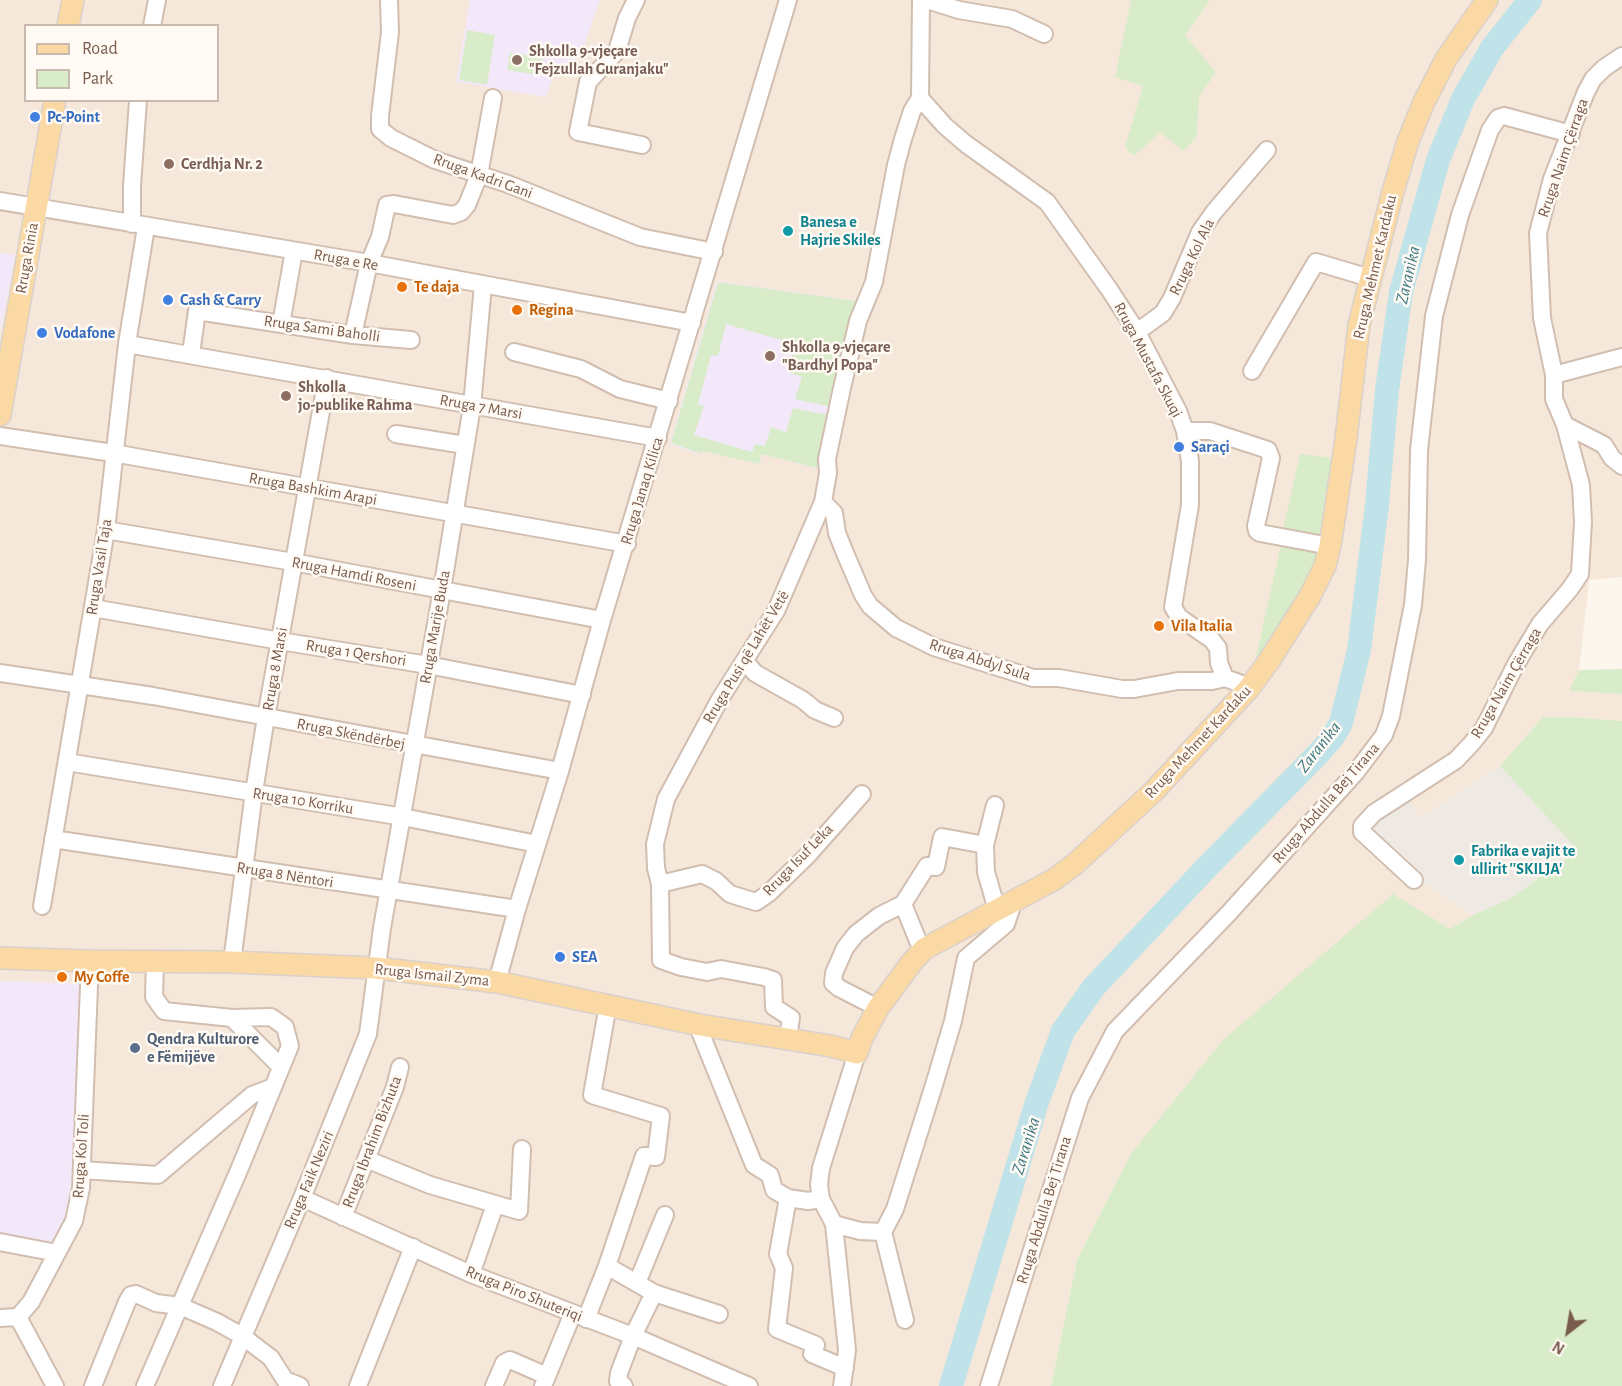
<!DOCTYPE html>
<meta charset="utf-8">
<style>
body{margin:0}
#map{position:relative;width:1622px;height:1386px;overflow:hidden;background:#fdf6ec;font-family:"Alegreya Sans",sans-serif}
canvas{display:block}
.legend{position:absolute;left:24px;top:24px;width:195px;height:78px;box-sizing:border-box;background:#fffaf3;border:2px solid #cabbb1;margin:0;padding:8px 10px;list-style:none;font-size:18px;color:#7a5c4d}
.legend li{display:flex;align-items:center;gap:12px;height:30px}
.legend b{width:30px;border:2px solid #cabbb1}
.north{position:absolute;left:1538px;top:1302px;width:60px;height:60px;-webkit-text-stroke:4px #fffaf3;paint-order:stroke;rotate:211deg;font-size:16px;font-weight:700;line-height:24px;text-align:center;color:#7a5c4d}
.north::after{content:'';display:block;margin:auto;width:21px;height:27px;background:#7a5c4d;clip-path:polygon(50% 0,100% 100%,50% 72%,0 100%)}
</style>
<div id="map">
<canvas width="1622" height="1386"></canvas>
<ul class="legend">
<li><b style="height:8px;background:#fbd9a5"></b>Road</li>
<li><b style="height:16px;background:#d8ecc9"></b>Park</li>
</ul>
<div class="north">N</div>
</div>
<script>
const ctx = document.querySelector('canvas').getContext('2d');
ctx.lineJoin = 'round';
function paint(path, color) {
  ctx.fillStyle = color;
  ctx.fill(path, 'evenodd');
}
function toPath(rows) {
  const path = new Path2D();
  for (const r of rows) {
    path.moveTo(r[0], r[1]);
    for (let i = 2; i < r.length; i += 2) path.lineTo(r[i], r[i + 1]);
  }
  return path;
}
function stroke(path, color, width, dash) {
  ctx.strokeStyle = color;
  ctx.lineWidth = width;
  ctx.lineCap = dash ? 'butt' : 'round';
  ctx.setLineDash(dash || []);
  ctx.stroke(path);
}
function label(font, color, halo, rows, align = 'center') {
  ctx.font = font + ' "Alegreya Sans",sans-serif';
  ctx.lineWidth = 5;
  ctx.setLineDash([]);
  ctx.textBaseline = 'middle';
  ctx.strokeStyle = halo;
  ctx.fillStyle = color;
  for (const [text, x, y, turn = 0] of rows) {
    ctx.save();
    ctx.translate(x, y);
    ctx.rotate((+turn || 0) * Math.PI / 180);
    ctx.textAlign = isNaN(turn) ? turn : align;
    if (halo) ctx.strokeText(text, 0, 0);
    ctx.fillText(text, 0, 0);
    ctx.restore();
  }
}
const residential = toPath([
 [0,0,1622,0,1622,577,1589,580,1579,670,1570,691,1622,694,1622,721,1573,717,1543,717,1500,766,1421,818,1405,796,1419,879,1473,915,1450,929,1130,1155,1077,1260,1051,1386,0,1386],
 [26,26,218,26,218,100,26,100]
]);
const industrial = toPath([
 [1500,766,1578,849,1509,899,1473,915,1419,879,1367,825,1405,796,1421,818]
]);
const education = toPath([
 [470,0,600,0,584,45,564,75,553,76,546,97,456,82],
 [0,253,15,255,0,333],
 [717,281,857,301,818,469,762,454,760,464,702,451,701,455,670,444],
 [0,981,85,984,78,1188,58,1245,0,1238]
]);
const green = toPath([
 [1131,0,1210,0,1185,35,1216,72,1199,96,1197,136,1183,151,1160,132,1134,156,1125,147,1143,86,1115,77],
 [467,30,495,35,487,85,459,80],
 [510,53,543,57,540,75,507,70],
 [718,282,856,301,831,407,795,399,802,377,787,372,792,353,782,350,785,341,726,324,718,356,711,355,698,404,704,406,694,435,752,452,755,444,765,446,771,427,786,432,793,408,829,415,817,468,762,454,759,464,702,451,701,454,671,443],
 [1300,454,1334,458,1322,536,1283,529],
 [1281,545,1318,553,1318,556,1302,591,1258,658,1256,657],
 [1622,669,1622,694,1569,691,1579,670],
 [1543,717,1573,717,1622,721,1622,1386,1051,1386,1077,1260,1130,1155,1223,1040,1393,894,1450,929,1473,915,1509,899,1578,850,1500,766]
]);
const river = toPath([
 [951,1386,1037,1102,1063,1031,1094,987,1207,867,1319,753,1332,738,1341,723,1359,650,1377,505,1387,390,1401,292,1438,160,1463,99,1492,48,1530,0]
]);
const minor = toPath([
 [389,0,390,32,380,116,380,129,391,138,435,160,508,184,640,237,714,252],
 [636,0,627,18,617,51,588,82,578,132,642,145],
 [927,0,959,10,1012,19,1044,34],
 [152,26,157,0],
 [920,98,945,126,966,144,1047,202,1109,289,1137,332,1178,411,1185,431,1190,461,1190,505,1173,607,1179,617,1212,640,1218,648,1219,663,1225,678],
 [0,201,369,263,692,323],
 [132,224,132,186,138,100],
 [281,324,294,251],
 [1137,332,1163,313,1172,298,1200,232,1214,212,1267,150],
 [353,335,369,263,380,237,387,205,394,204,453,215,461,212,467,205,479,175,493,98],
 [127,344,658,438],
 [514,352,581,369,620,389,669,401],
 [191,354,197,311,353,335,411,340],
 [1252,371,1316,262,1370,278],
 [1554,375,1622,357],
 [1565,425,1604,445,1612,458,1622,466],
 [1185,431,1210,431,1268,450,1271,458,1256,526,1257,531,1260,533,1330,546],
 [396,434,465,445],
 [0,436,113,453,627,544],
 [823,502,834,513,837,533,845,553,863,595,870,606,896,628,934,647,1033,678,1059,678,1122,689,1134,689,1178,681,1212,681,1225,678,1250,687],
 [106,530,293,562,602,620],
 [93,608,280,641,428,665,582,695],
 [745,661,755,673,803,700,815,710,834,718],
 [0,673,153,696,560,771],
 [67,762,403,817,537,844],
 [53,839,517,909],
 [985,845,986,872,997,910],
 [1414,880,1362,832,1362,826,1374,813,1456,760,1472,743,1484,728,1516,664,1540,624,1570,589,1580,574,1583,522,1581,485,1565,425,1554,399,1554,375,1542,318,1538,233,1552,179,1586,92,1593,79,1604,68,1622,56],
 [660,884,702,874,716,881,730,894,756,902,769,893,808,855,862,794],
 [903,904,918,941,924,949],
 [42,906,106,530,127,344,146,227],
 [232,962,254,792,266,717,327,378],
 [497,982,517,909,560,771,602,620,788,0],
 [878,1008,839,988,833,983,834,973,845,948,856,934,879,916,903,904,927,866,936,867,942,837,985,845,995,805],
 [232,1018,281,1067],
 [697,1024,754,1165,770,1175,774,1190,788,1198,778,1254,784,1268,777,1329,816,1345,812,1354,845,1368],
 [788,1038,791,1018,774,1007,773,980,764,977,721,969,707,972,681,967,661,960,660,884,656,868,655,844,666,799,720,699,776,611,823,502,828,473,827,459,842,388,858,321,874,282,896,165,903,139,912,111,920,98,921,0],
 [366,1159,430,1185,519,1211,522,1149],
 [82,1170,158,1175,252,1095,273,1087],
 [302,1198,471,1274,633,1336,749,1386],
 [788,1198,808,1201,821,1199],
 [343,1217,395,1087,400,1067],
 [834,1224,860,1231,883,1232,895,1209,934,1085,953,1021,966,958,1006,924,1013,903],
 [883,1232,905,1320],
 [0,1242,57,1253],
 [607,1266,654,1293,719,1314],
 [471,1274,495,1205],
 [637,1283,665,1215],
 [18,1317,55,1386],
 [0,1318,18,1317,31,1302,74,1221,81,1188,90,961],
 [586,1319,607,1266,644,1156,656,1157,661,1116,592,1095,608,1005],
 [93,1386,127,1302,131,1295,136,1294,156,1303,180,1306,217,1322,242,1336,271,1358,285,1380,300,1386],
 [145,1386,239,1170,290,1046,285,1027,271,1017,232,1018,164,1011,154,997,155,961],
 [222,1386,302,1198,368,1034,382,928,442,590,472,406,483,285],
 [358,1386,413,1247],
 [494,1386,504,1363,510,1360,547,1376],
 [543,1386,573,1313],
 [624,1386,618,1381,619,1373,633,1336,654,1293],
 [842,1386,847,1350,834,1224,821,1199,819,1185,821,1168,857,1053],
 [989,1386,1080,1098,1115,1031,1228,914,1356,772,1384,735,1391,716,1413,605,1417,560,1419,450,1434,316,1460,215,1490,130,1498,118,1504,116,1571,134]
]);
const major = toPath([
 [68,26,73,0],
 [0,415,55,100],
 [0,958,90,961,232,962,376,968,497,982,700,1025,831,1046,857,1053,862,1038,878,1008,912,962,924,949,1055,879,1076,863,1154,791,1250,687,1269,661,1310,596,1325,566,1330,546,1346,439,1359,325,1392,195,1408,141,1424,102,1446,59,1487,0]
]);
const markers = [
 [517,60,6,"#8d6e63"],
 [35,117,6,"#3f7fe0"],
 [169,164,6,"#8d6e63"],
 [788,231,6,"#0f9aa8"],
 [402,287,6,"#e8710a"],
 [168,300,6,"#3f7fe0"],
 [517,310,6,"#e8710a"],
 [42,333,6,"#3f7fe0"],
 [770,356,6,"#8d6e63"],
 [286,396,6,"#8d6e63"],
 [1179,447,6,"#3f7fe0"],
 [1159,626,6,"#e8710a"],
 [1459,860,6,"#0f9aa8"],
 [560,957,6,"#3f7fe0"],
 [62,977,6,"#e8710a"],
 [135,1048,6,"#5c6f8a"]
];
const educationNames = [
 ["Shkolla 9-vjeçare",529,51],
 ["\"Fejzullah Guranjaku\"",529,69],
 ["Cerdhja Nr. 2",181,164],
 ["Shkolla 9-vjeçare",782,347],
 ["\"Bardhyl Popa\"",782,365],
 ["Shkolla",298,387],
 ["jo-publike Rahma",298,405]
];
const shopNames = [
 ["Pc-Point",47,117],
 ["Cash & Carry",180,300],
 ["Vodafone",54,333],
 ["Saraçi",1191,447],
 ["SEA",572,957]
];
const streetNames = [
 ["Rruga Naim Çërraga",1563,158,-71],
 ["Rruga Kadri Gani",483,176,20],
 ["Rruga Kol Ala",1192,257,-64],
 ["Rruga Rinia",27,258,-80],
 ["Rruga e Re",346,260,10],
 ["Rruga Mehmet Kardaku",1375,267,-77],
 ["Rruga Sami Baholli",322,329,8],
 ["Rruga Mustafa Skuqi",1148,360,62],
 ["Rruga 7 Marsi",481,407,10],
 ["Rruga Bashkim Arapi",313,489,10],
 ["Rruga Janaq Kilica",642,491,-73],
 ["Rruga Vasil Taja",99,567,-81],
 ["Rruga Hamdi Roseni",354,574,11],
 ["Rruga Marije Buda",435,627,-80],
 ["Rruga 1 Qershori",356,653,9],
 ["Rruga Pusi që Lahët Vetë",746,657,-59],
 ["Rruga Abdyl Sula",980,660,18],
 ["Rruga 8 Marsi",275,669,-80],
 ["Rruga Naim Çërraga",1506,683,-60],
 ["Rruga Skëndërbej",351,734,11],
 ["Rruga Mehmet Kardaku",1198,742,-47],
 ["Rruga 10 Korriku",303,801,9],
 ["Rruga Abdulla Bej Tirana",1326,803,-49],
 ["Rruga Isuf Leka",798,860,-46],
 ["Rruga 8 Nëntori",285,875,9],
 ["Rruga Ismail Zyma",432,975,6],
 ["Rruga Ibrahim Bizhuta",372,1142,-69],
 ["Rruga Kol Toli",81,1156,-86],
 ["Rruga Faik Neziri",309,1180,-67],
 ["Rruga Abdulla Bej Tirana",1044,1210,-73],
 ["Rruga Piro Shuteriqi",524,1294,22]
];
const cultureNames = [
 ["Banesa e",800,222],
 ["Hajrie Skiles",800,240],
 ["Fabrika e vajit te",1471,851],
 ["ullirit ''SKILJA'",1471,869]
];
const foodNames = [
 ["Te daja",414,287],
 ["Regina",529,310],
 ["Vila Italia",1171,626],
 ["My Coffe",74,977]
];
const serviceNames = [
 ["Qendra Kulturore",147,1039],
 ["e Fëmijëve",147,1057]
];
const waterNames = [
 ["Zaranika",1408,275,-77],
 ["Zaranika",1319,747,-52],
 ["Zaranika",1026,1146,-73]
];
paint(residential, '#f5e8da');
paint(industrial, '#efe9e4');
paint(education, '#f3e8fa');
paint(green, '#d8ecc9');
stroke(river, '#bfe3e8', 24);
stroke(minor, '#d1beb0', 20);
stroke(major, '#dad1cd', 24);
stroke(minor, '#fff', 16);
stroke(major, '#fbd9a5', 21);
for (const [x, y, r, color] of markers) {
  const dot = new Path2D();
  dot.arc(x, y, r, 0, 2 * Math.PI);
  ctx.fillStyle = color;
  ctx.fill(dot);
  stroke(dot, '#fffaf3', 2);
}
label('bold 16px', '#785e54', '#fffaf3', educationNames, 'left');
label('bold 16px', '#366cbe', '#fffaf3', shopNames, 'left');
label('16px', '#7a5c4d', '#fffaf3', streetNames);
label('bold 16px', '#0d838f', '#fffaf3', cultureNames, 'left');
label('bold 16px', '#c56008', '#fffaf3', foodNames, 'left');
label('bold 16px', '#4e5e75', '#fffaf3', serviceNames, 'left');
label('italic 18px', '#437c86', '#fffaf3', waterNames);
</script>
